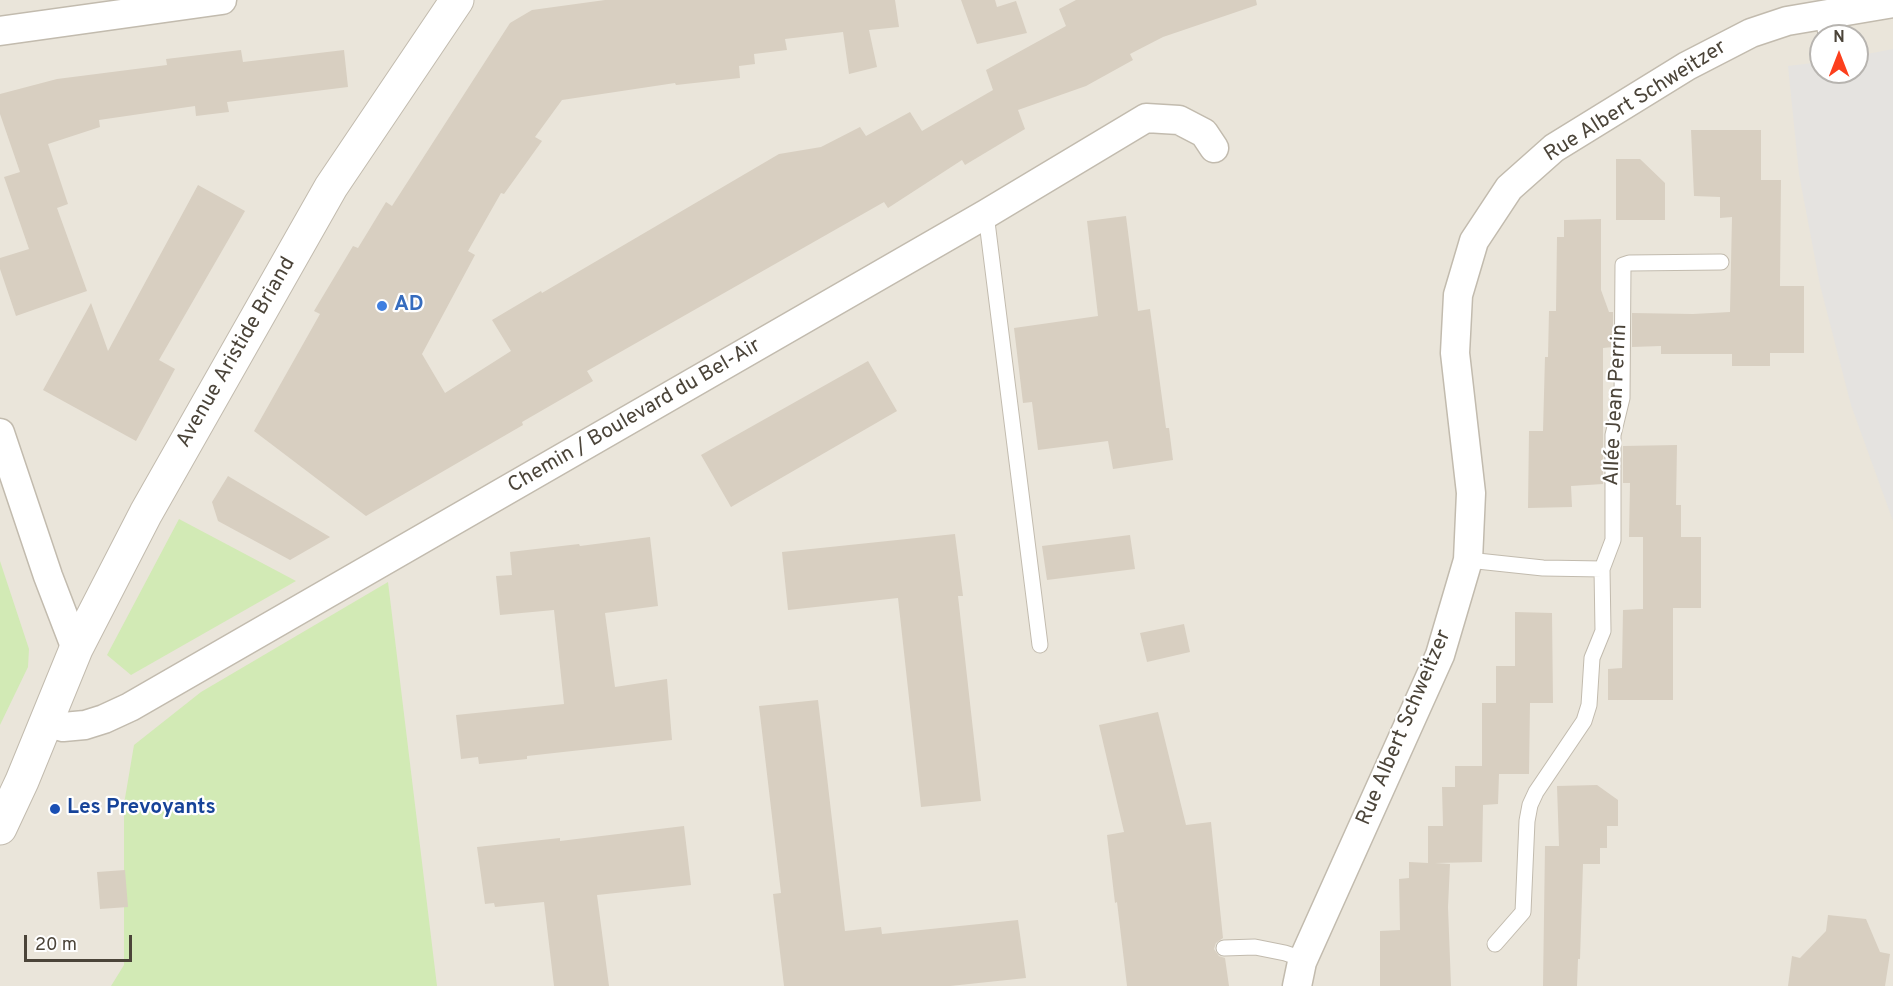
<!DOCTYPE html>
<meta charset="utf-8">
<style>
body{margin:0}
#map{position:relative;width:1893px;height:986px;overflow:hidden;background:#f6f3ec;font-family:Overpass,sans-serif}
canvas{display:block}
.north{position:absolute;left:1809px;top:24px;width:60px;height:60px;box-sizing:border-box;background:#fff;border:2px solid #b7b4b0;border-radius:50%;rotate:0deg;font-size:16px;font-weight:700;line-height:24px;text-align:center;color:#4b4439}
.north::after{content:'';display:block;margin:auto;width:21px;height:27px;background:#fc3f1d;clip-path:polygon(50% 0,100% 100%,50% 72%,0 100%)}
.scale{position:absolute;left:24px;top:935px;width:108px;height:27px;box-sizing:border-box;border:3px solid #4b4439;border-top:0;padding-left:8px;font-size:18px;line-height:21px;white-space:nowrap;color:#4b4439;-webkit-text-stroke:4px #fff;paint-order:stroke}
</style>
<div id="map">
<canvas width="1893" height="986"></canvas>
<div class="north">N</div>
<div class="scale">20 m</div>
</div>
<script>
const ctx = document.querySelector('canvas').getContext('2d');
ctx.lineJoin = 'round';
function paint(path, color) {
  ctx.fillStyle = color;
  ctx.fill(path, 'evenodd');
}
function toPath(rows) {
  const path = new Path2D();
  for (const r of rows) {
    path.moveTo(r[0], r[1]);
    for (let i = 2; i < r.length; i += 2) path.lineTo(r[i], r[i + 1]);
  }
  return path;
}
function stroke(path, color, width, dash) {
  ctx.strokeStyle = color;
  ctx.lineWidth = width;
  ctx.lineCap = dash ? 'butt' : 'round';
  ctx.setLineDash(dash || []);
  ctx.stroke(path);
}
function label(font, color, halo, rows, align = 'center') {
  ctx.font = font + ' Overpass,sans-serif';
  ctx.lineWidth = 4.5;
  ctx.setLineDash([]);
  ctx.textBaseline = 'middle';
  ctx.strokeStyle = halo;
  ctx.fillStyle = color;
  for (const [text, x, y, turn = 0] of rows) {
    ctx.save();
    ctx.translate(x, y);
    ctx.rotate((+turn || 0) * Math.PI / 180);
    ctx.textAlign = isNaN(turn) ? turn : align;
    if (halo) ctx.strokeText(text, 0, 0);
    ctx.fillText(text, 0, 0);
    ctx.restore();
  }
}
const residential = toPath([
 [0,0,1893,0,1893,986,0,986],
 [1821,36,1857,36,1857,72,1821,72]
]);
const green = toPath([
 [179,519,296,581,131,675,107,655],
 [0,561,29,649,28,667,0,725],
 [388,582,437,986,111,986,124,965,124,804,134,745,201,692]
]);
const parking = toPath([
 [1893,49,1893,521,1851,405,1820,285,1799,174,1788,66,1821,62,1821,72,1857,72,1857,56]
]);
const building = toPath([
 [605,0,895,0,899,27,869,30,877,67,849,74,843,32,785,39,787,50,754,54,755,64,739,66,740,78,676,85,675,83,562,100,535,137,542,141,504,194,501,193,468,251,475,255,422,354,445,393,511,351,492,320,541,291,542,293,779,154,821,147,860,127,866,136,910,112,922,131,993,90,986,70,1066,26,1059,9,1076,0,1256,0,1257,5,1163,37,1130,54,1133,60,1086,86,1018,110,1025,129,965,165,962,160,888,208,884,202,587,371,593,381,522,422,523,425,366,516,254,431,320,314,314,311,353,246,358,248,386,202,392,206,510,23,532,10],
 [961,0,995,0,997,7,1016,1,1027,33,977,44],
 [241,50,243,62,344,50,348,87,227,102,229,112,196,116,195,106,99,120,100,127,48,144,68,204,57,208,87,291,16,316,0,269,0,258,29,249,4,177,20,172,0,114,0,94,57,79,167,65,166,59],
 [1691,130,1761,130,1761,180,1781,180,1780,286,1804,286,1804,353,1770,353,1770,366,1732,366,1732,354,1661,354,1661,346,1632,347,1632,313,1693,314,1730,312,1732,217,1720,218,1720,197,1694,196],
 [1616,159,1640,159,1665,183,1665,220,1616,220],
 [198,185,245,211,159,360,175,369,136,441,43,390,91,303,108,351],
 [1126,216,1138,311,1150,309,1166,428,1169,428,1173,460,1113,469,1108,441,1038,450,1032,402,1023,403,1014,328,1098,316,1087,221],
 [1601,219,1601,290,1609,312,1613,312,1613,347,1603,348,1603,484,1571,486,1572,507,1528,508,1529,431,1543,431,1545,357,1548,357,1549,311,1556,311,1557,237,1564,237,1564,220],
 [868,361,897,411,731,507,701,455],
 [1677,445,1676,505,1681,505,1681,537,1701,537,1701,608,1673,608,1673,700,1608,700,1608,669,1622,668,1623,610,1643,609,1643,537,1629,537,1630,483,1623,483,1623,446],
 [228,476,330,537,290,560,218,521,212,502],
 [955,534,963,596,958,596,981,801,921,807,898,598,788,610,782,552],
 [1130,535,1135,569,1047,580,1042,546],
 [650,537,658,606,605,613,615,687,667,679,672,740,527,756,527,759,479,764,478,757,461,759,456,715,564,704,554,610,500,615,496,576,512,575,510,552,579,544,580,546],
 [1515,612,1552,613,1553,703,1530,703,1529,774,1499,774,1498,804,1483,805,1482,862,1435,863,1450,864,1448,907,1451,986,1380,986,1380,931,1400,930,1399,879,1409,878,1409,862,1428,863,1428,826,1443,826,1442,787,1455,787,1455,766,1482,766,1482,703,1496,703,1496,666,1515,666],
 [1184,624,1190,652,1147,662,1140,633],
 [818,700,845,931,881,927,882,934,1018,920,1026,978,950,986,784,986,773,894,781,893,759,706],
 [1158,712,1186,825,1211,822,1223,938,1216,943,1214,949,1219,956,1225,958,1229,986,1127,986,1117,902,1115,903,1107,835,1124,832,1099,725],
 [1597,785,1618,800,1618,826,1607,826,1607,848,1600,848,1600,864,1583,864,1580,959,1578,959,1577,986,1543,986,1545,846,1559,846,1557,786],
 [684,826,691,885,597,895,609,986,554,986,544,902,495,907,494,903,485,904,477,847,560,838,560,841],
 [125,870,128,907,100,909,97,872],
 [1828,915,1866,919,1880,952,1890,954,1885,986,1788,986,1792,956,1800,958,1826,931]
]);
const service = toPath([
 [1823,14,1826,36],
 [986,214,1040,645],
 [1468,560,1543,568,1602,569],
 [1495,944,1523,912,1527,821,1530,805,1536,792,1584,721,1589,705,1592,658,1603,631,1602,569,1613,540,1613,435,1622,398,1623,265,1629,263,1721,262],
 [1224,948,1255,947,1285,953,1303,959]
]);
const minor = toPath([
 [0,31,222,0],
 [0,433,48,576,76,649],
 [45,722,63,727,85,725,104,719,130,707,986,214,1146,118,1179,120,1204,133,1214,148],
 [1297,986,1302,962,1440,655,1468,560,1471,493,1455,353,1458,295,1474,241,1509,188,1554,148,1687,66,1751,33,1787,21,1893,3]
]);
const tertiary = toPath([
 [0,828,22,781,76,649,146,513,331,187,457,0]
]);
const markers = [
 [382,306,6,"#3f7fe0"],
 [55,809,6,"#1a4fb4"]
];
const streetNames = [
 ["Rue Albert Schweitzer",1636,102,-32],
 ["Avenue Aristide Briand",237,353,-60],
 ["Allée Jean Perrin",1617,405,-87],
 ["Chemin / Boulevard du Bel-Air",635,417,-30],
 ["Rue Albert Schweitzer",1405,728,-67]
];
const shopNames = [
 ["AD",394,306]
];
const transitNames = [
 ["Les Prevoyants",67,809]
];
paint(residential, '#eae5da');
paint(green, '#d2eab5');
paint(parking, '#e5e3e0');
paint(building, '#d8cfc1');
stroke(service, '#c2bbae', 17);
stroke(minor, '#c2bbae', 31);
stroke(tertiary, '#c2bbae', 35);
stroke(service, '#fff', 15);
stroke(minor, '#fff', 28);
stroke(tertiary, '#fff', 33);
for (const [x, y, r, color] of markers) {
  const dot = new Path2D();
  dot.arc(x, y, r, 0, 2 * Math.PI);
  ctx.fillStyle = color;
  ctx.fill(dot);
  stroke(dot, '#fff', 2);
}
label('21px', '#4b4439', '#fff', streetNames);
label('bold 21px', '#366cbe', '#fff', shopNames, 'left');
label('bold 21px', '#164399', '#fff', transitNames, 'left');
</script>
